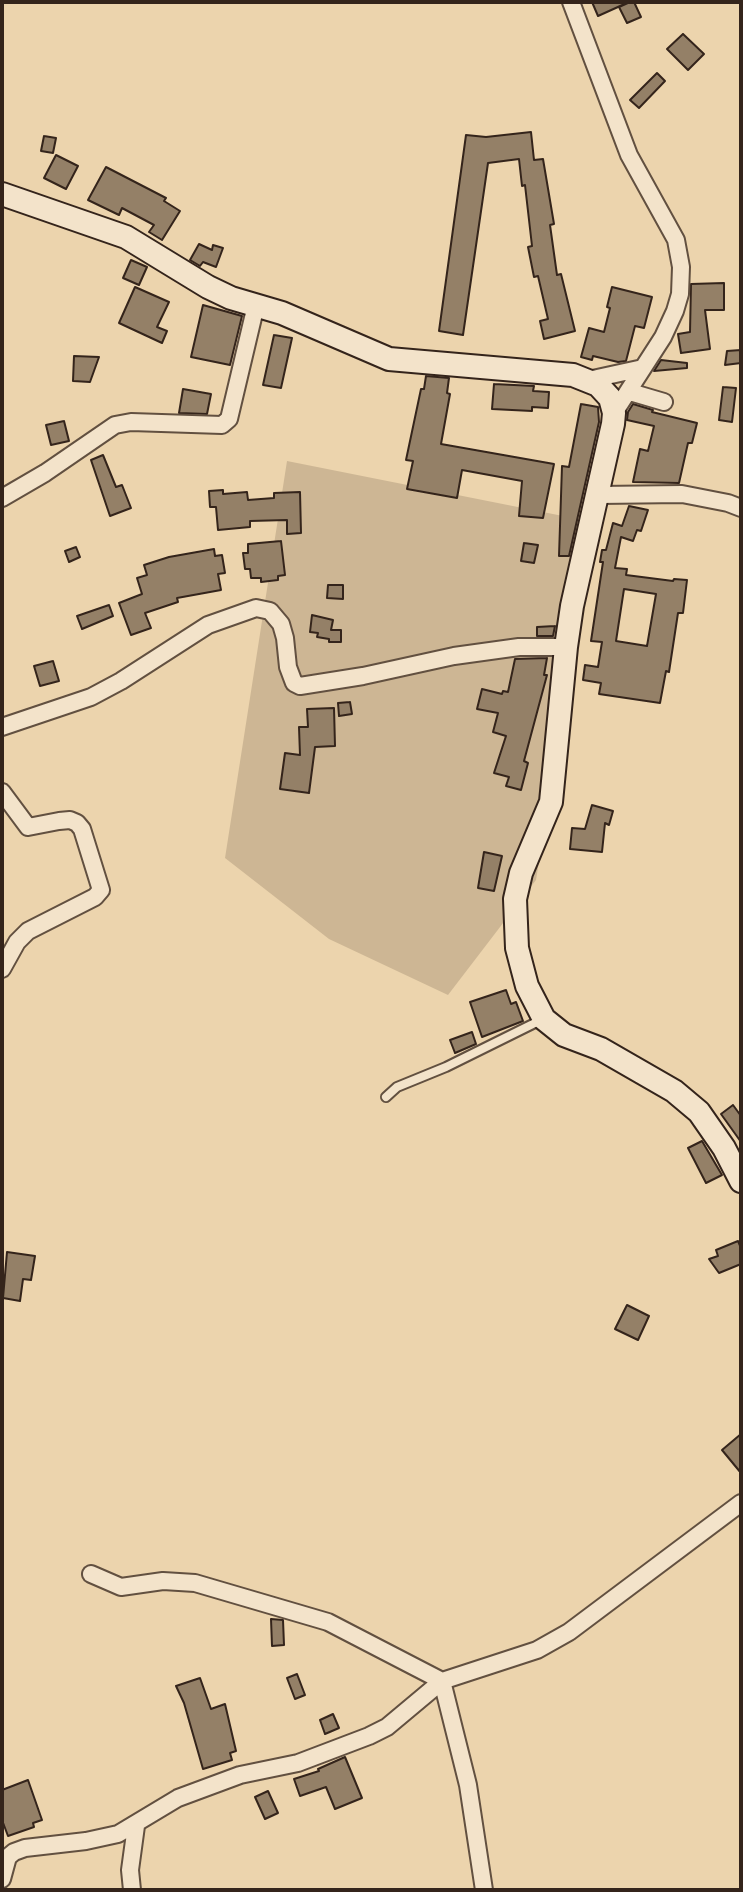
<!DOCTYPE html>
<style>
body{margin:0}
#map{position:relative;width:743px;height:1892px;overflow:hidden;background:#ecd4ad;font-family:"IM FELL DW Pica",serif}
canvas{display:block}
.frame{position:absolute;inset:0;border:4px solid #34241b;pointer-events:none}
</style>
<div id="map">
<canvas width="743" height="1892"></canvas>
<div class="frame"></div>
</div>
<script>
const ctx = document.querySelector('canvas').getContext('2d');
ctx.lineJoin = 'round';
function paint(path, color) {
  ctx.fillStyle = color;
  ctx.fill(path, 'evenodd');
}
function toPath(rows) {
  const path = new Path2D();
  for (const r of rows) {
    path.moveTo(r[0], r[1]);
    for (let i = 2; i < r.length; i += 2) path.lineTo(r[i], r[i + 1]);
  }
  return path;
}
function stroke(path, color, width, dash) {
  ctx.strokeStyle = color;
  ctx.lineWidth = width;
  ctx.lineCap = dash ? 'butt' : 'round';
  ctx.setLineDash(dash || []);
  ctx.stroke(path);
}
const green = toPath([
 [287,461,593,522,536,880,448,995,329,939,225,858]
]);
const building = toPath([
 [592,2,629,2,598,16,592,2],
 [630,2,634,2,641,17,627,23,619,7,630,2],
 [683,34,704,54,688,70,667,49,683,34],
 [657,73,665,81,639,108,630,100,657,73],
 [531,132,534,160,543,159,554,224,550,225,557,275,561,274,575,331,544,339,540,321,548,319,538,276,534,277,528,247,532,246,525,185,522,186,519,159,488,163,463,335,439,331,466,135,486,137,531,132],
 [44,136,56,138,53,153,41,151,44,136],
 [56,155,78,166,66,189,44,178,56,155],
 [106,167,166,198,164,201,180,211,162,240,149,232,154,225,122,208,119,215,88,200,106,167],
 [199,244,212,250,213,245,223,248,216,267,203,262,200,266,190,260,199,244],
 [131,260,147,267,139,285,123,278,131,260],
 [724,283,724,310,705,310,710,349,681,353,678,334,690,332,691,284,724,283],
 [135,287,169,302,157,327,167,331,162,343,119,323,135,287],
 [612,287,652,297,644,328,635,326,626,361,618,362,593,356,592,360,581,357,589,328,604,332,610,308,607,307,612,287],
 [203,305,242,316,230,365,191,357,203,305],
 [274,335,292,338,281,388,263,385,274,335],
 [741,350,741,363,725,365,727,351,741,350],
 [74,356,99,357,90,382,73,381,74,356],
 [661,360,687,363,687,368,654,371,661,360],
 [426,376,449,378,447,393,450,394,441,444,554,464,543,518,519,516,522,481,462,470,457,498,407,489,413,461,406,460,421,389,424,389,426,376],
 [494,384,534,386,533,391,549,392,548,408,532,407,532,411,492,409,494,384],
 [723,387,736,388,732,422,719,420,723,387],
 [183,389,211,394,207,414,179,413,183,389],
 [581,404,598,407,599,422,569,556,559,556,562,466,569,467,581,404],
 [633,404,653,410,652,412,697,423,692,443,688,443,679,483,633,482,640,449,648,451,654,426,627,420,628,412,633,404],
 [64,421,69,441,51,445,46,425,64,421],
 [103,455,116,487,122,485,131,508,110,516,91,460,103,455],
 [223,490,223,494,247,492,248,500,274,498,274,493,300,492,301,533,287,534,287,520,250,521,250,527,218,530,216,507,210,507,209,491,223,490],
 [629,506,648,510,641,531,637,530,633,541,621,537,615,568,627,569,626,575,673,581,674,579,687,580,683,613,678,613,669,672,666,671,660,703,599,694,601,683,583,680,585,665,598,667,602,642,591,641,603,562,600,562,602,550,606,550,613,523,622,526,629,506],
 [624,589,656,594,647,646,616,641,624,589],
 [281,541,285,575,278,576,278,580,261,582,261,578,251,578,250,569,245,569,243,553,248,553,248,544,281,541],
 [524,543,538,545,534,563,521,561,524,543],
 [76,547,80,557,69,562,65,551,76,547],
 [214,549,215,556,222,555,225,573,218,574,221,590,177,598,178,602,145,613,151,628,131,635,119,603,142,594,137,578,147,575,144,565,169,557,214,549],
 [328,585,343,585,343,599,327,598,328,585],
 [109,605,113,616,82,629,77,616,109,605],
 [312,615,333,620,331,630,341,630,341,642,329,642,329,639,317,637,318,633,310,632,312,615],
 [555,626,553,636,537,636,537,627,555,626],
 [547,658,544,675,547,675,524,761,528,763,521,790,506,786,509,777,494,773,506,736,493,732,498,713,477,709,482,689,502,694,503,691,508,692,515,659,547,658],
 [53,661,59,681,40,686,34,666,53,661],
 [350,702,352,714,339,716,338,703,350,702],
 [334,708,335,746,315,747,309,793,280,789,285,753,300,755,299,727,308,727,307,709,334,708],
 [592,805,613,811,609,825,605,823,602,852,570,849,572,828,585,829,592,805],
 [484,852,502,856,494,891,478,888,484,852],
 [506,990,511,1004,516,1002,523,1021,482,1037,470,1002,506,990],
 [472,1032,476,1044,455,1053,450,1040,472,1032],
 [733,1105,741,1116,741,1142,721,1114,733,1105],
 [702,1141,722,1175,706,1183,688,1148,702,1141],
 [738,1241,741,1248,741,1264,719,1273,709,1259,718,1256,716,1250,738,1241],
 [7,1252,35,1256,31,1280,23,1279,20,1301,3,1298,7,1252],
 [627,1305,649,1316,638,1340,615,1329,627,1305],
 [741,1434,741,1473,722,1450,741,1434],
 [271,1619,283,1620,284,1645,272,1646,271,1619],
 [297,1674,305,1695,295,1699,287,1678,297,1674],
 [200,1678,211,1709,225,1704,236,1751,230,1753,232,1760,203,1769,184,1703,176,1686,200,1678],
 [333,1714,339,1728,325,1734,320,1720,333,1714],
 [345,1757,362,1798,335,1809,326,1787,300,1796,294,1779,319,1771,318,1769,345,1757],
 [28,1780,42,1820,33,1823,34,1827,8,1836,2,1820,2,1790,28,1780],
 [268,1791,278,1813,265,1819,255,1797,268,1791]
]);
const lane = toPath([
 [386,1097,397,1087,446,1067,543,1019]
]);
const street = toPath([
 [571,2,629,155,676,240,681,267,680,294,675,311,663,337,614,413],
 [588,380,643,368],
 [630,392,664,402],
 [599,495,682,494,728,503,741,508],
 [2,498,45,473,115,425,131,422,222,425,229,419,256,305],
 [2,727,91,697,121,681,208,625,256,608,270,611,281,624,285,638,288,667,294,683,300,686,363,676,454,656,519,647,566,647],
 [2,792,28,827,59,821,70,820,77,823,82,829,101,890,95,897,28,931,17,942,2,969],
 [91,1574,121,1587,163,1581,195,1583,328,1622,442,1681,468,1785,484,1890],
 [2,1879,8,1857,14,1852,25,1848,86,1841,118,1834,178,1798,240,1775,298,1763,369,1736,387,1727,442,1681,537,1650,569,1632,741,1503],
 [132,1890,130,1870,136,1826]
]);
const secondary = toPath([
 [2,194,126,237,208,287,231,298,282,313,389,359,573,375,598,385,610,398,614,413,613,424,572,606,566,647,551,802,521,873,515,899,517,948,527,986,544,1019,564,1035,601,1049,674,1091,699,1112,724,1148,741,1181]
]);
paint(green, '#cdb694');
paint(building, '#948067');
stroke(building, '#34241b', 2);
stroke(lane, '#625040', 12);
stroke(street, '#625040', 20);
stroke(secondary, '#34241b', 26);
stroke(lane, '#f3e3ca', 8);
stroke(street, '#f3e3ca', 16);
stroke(secondary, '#f3e3ca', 22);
</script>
